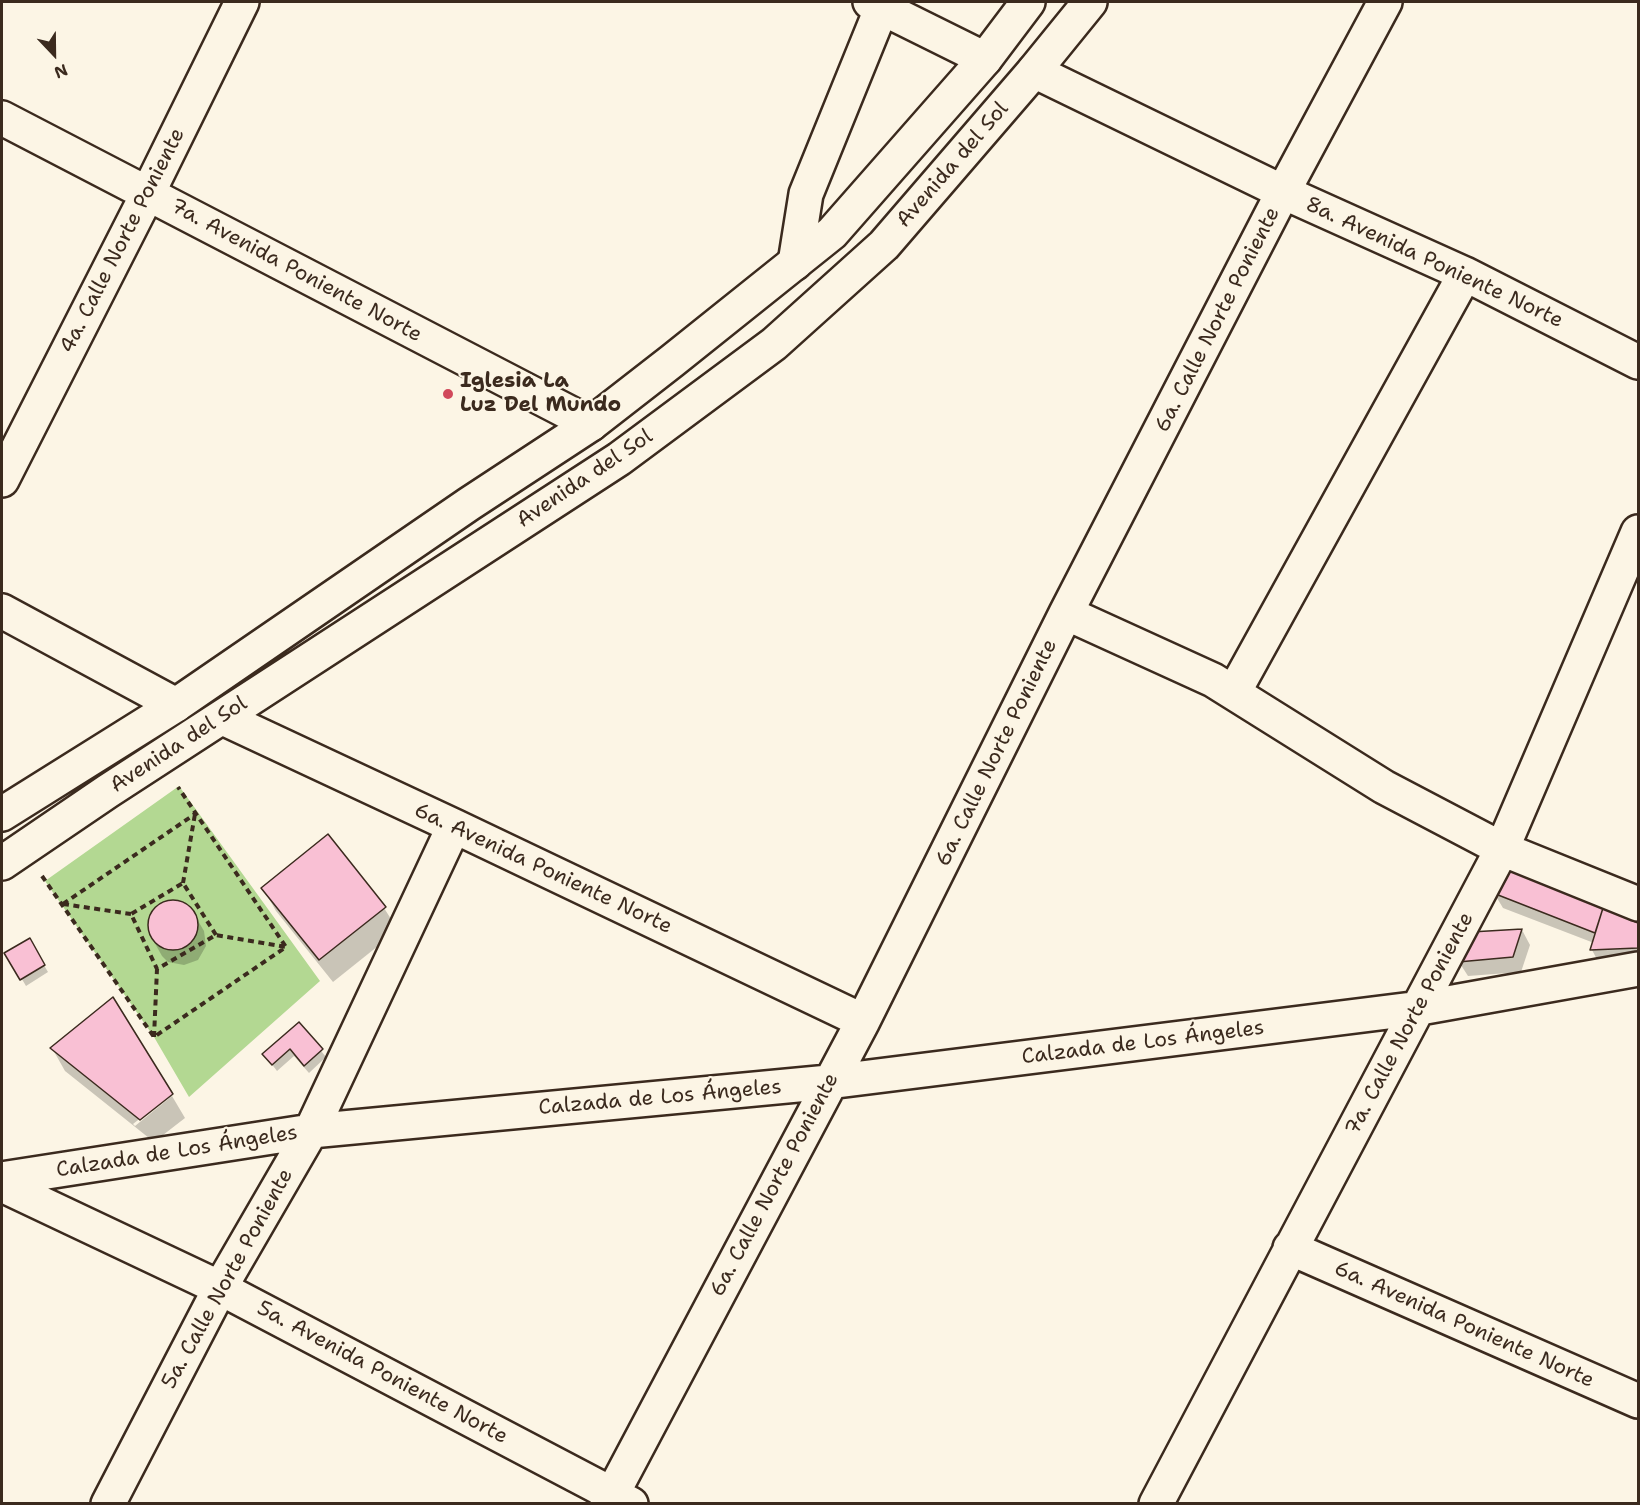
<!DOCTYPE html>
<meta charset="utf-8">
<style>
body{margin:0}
#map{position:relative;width:1640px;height:1505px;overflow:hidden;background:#fcf5e5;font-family:"Shantell Sans",sans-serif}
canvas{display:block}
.frame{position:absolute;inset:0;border:3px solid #3b2a1e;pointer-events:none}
.north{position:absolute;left:24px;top:24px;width:60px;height:60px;-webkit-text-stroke:4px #fcf5e5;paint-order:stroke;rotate:158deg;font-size:16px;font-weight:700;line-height:24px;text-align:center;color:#3b2a1e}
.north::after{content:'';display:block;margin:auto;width:21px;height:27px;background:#3b2a1e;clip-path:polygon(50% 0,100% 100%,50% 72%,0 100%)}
</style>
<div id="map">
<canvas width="1640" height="1505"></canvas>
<div class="frame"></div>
<div class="north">N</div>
</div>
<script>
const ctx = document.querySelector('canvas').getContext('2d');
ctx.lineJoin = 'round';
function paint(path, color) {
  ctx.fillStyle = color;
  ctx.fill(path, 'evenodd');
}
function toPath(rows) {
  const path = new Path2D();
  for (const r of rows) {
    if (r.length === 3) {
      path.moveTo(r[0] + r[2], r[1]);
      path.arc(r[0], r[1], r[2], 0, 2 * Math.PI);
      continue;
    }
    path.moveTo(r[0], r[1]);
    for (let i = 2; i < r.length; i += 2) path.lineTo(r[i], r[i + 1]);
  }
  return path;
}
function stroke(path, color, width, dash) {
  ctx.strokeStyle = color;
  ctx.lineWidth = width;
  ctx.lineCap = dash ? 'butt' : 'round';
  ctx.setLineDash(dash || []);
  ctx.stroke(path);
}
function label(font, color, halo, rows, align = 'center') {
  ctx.font = font + ' "Shantell Sans",sans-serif';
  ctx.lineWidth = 4.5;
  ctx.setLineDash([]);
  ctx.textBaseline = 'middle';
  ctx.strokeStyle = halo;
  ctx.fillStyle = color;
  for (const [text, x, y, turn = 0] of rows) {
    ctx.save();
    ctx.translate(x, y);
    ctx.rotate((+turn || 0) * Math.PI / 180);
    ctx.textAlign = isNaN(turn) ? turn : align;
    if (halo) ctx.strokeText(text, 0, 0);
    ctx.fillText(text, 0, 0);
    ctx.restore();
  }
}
const green = toPath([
 [179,786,320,981,189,1097,154,1037,45,881]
]);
const shadow = toPath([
 [1505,870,1638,925,1638,963,1600,965,1592,950,1594,943,1503,908,1494,893],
 [263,888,384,908,398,930,333,982,276,911],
 [169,901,177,902,191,909,204,931,206,946,198,960,184,965,168,962,162,956,153,940,149,924,155,909],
 [1522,930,1530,945,1521,972,1468,976,1459,962],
 [29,940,48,972,26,986,7,954],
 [299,1024,326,1057,309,1073,294,1056,277,1071,264,1054],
 [52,1048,171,1094,133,1124,135,1126,172,1096,185,1118,154,1142,65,1071]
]);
const building = toPath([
 [328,834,386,907,319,960,261,888,328,834],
 [1504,868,1603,908,1595,933,1493,893,1504,868],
 [173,925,25],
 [1603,908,1638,923,1638,948,1590,950,1603,908],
 [1522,929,1513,957,1458,962,1471,932,1522,929],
 [30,938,45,965,20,980,4,953,30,938],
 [113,997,173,1094,140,1120,50,1048,113,997],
 [299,1022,323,1049,304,1066,290,1049,272,1065,262,1054,299,1022]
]);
const path = toPath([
 [42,876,154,1037,286,947,178,787],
 [183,883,195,814],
 [63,904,195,814],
 [63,904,131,914],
 [216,935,183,883,131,914,157,969,216,935,286,947],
 [154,1037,157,969]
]);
const minor = toPath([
 [870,2,985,59],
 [1034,71,1283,192,1465,274,1638,362],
 [2,118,591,424],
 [795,263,806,194,884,2],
 [2,480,148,193,242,2],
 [2,611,176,705],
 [1066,613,1213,680,1384,787,1502,849,1638,904],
 [1234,692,1465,274],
 [223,718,454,826,863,1021],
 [2,1179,311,1131,829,1082,1420,1008,1638,969],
 [2,1185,220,1288,631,1504],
 [1290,1248,1638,1401],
 [108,1504,220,1288,311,1131,454,826],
 [607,1504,863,1021,1066,613,1283,192,1385,2],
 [1156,1504,1502,849,1638,532]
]);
const major = toPath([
 [2,814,176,705,469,504,591,424,672,361,832,233,985,59,1028,2],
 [2,863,108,791,619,459,774,344,884,245,1034,71,1090,2]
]);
const markers = [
 [448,394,6,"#d1495b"]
];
const streetNames = [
 ["Avenida del Sol",953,165,-49],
 ["4a. Calle Norte Poniente",123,241,-63],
 ["8a. Avenida Poniente Norte",1434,263,25],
 ["7a. Avenida Poniente Norte",296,271,28],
 ["6a. Calle Norte Poniente",1218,320,-63],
 ["Avenida del Sol",585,479,-34],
 ["Avenida del Sol",179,745,-33],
 ["6a. Calle Norte Poniente",997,753,-64],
 ["6a. Avenida Poniente Norte",543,869,25],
 ["7a. Calle Norte Poniente",1410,1024,-62],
 ["Calzada de Los Ángeles",1143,1043,-7],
 ["Calzada de Los Ángeles",660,1098,-5],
 ["Calzada de Los Ángeles",177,1152,-9],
 ["6a. Calle Norte Poniente",775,1185,-62],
 ["5a. Calle Norte Poniente",228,1279,-61],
 ["6a. Avenida Poniente Norte",1464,1325,24],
 ["5a. Avenida Poniente Norte",382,1373,28]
];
const poiNames = [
 ["Iglesia La",460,382],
 ["Luz Del Mundo",460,406]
];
paint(green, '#b3d892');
paint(shadow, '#0003');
paint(building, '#f9c0d4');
stroke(building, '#3b2a1e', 1.5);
stroke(minor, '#3b2a1e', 38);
stroke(major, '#3b2a1e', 38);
stroke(path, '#3b2a1e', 4, [6, 4.5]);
stroke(minor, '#fcf5e5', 33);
stroke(major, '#fcf5e5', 33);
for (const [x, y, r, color] of markers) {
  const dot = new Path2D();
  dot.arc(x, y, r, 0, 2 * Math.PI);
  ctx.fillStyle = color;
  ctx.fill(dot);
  stroke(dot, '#fcf5e5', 2);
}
label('21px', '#3b2a1e', '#fcf5e5', streetNames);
label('bold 21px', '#3b2a1e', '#fcf5e5', poiNames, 'left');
</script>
